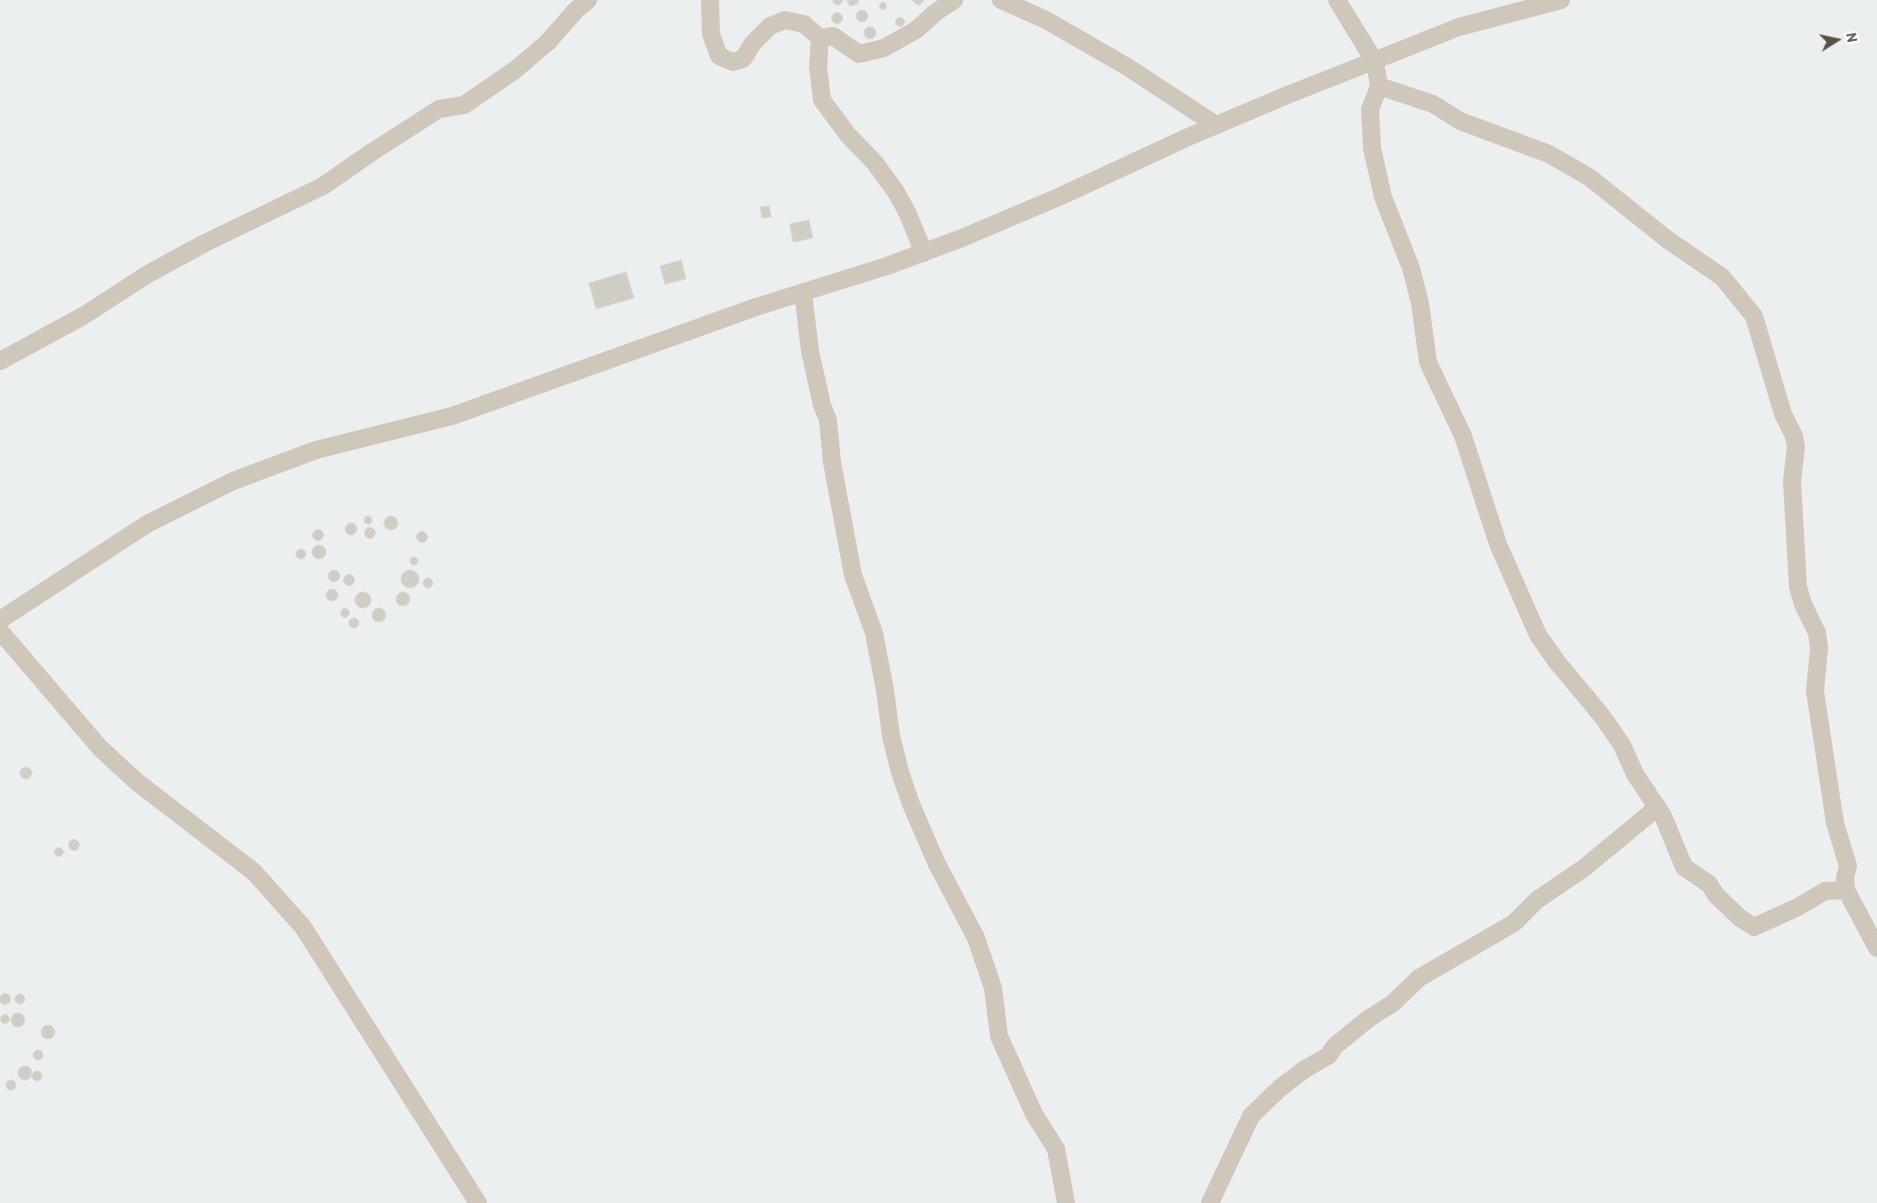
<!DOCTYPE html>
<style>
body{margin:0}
#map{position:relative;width:1877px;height:1203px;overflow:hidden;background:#ecefef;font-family:"PT Sans",sans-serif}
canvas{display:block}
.north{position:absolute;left:1812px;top:15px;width:50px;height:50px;-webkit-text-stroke:4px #fff;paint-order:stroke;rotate:80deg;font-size:14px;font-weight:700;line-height:20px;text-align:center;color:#5b5143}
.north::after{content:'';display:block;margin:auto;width:18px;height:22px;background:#5b5143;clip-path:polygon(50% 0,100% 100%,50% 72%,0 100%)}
</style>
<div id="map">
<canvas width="1877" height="1203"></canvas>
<div class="north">N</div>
</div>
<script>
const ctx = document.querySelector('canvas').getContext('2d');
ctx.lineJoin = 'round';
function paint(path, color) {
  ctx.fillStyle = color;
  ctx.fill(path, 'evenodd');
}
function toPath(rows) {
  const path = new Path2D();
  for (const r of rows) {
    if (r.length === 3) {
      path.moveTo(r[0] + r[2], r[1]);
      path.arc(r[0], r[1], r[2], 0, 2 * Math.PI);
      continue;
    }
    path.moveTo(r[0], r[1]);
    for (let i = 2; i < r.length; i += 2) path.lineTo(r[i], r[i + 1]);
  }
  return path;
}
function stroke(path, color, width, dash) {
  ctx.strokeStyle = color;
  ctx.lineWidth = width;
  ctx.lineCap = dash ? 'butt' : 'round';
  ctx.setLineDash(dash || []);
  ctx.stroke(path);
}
const building = toPath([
 [832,0,844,0,839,5,835,4,832,0],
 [847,0,858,0,858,3,852,6,849,5,847,0],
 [912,0,924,0,920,5,917,5,912,0],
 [883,6,3.5],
 [862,16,6],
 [837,18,5.5],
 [900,22,4.5],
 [870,33,6],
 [769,206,771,217,762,218,760,207,769,206],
 [809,220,813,238,793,242,790,224,809,220],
 [681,260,686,279,665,284,660,266,681,260],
 [626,272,634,298,596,309,589,283,626,272],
 [391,523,7],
 [368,520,4],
 [351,529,6],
 [370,533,5.5],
 [318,535,5.5],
 [422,537,5.5],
 [319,552,7],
 [301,554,5],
 [414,561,4],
 [410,579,9],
 [334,576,6],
 [349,580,5.5],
 [428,583,5],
 [332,595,6],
 [363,600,8],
 [403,599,7],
 [379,615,7],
 [345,613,4.5],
 [354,623,5],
 [26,773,6],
 [74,845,5.5],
 [59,852,4.5],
 [5,999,5.5],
 [20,999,5],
 [18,1020,7],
 [5,1019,4.5],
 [48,1032,7],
 [38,1055,5],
 [25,1073,7],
 [37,1076,5],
 [11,1085,5]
]);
const minor = toPath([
 [710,0,711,34,719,56,733,62,743,59,753,43,770,26,785,20,804,24,820,38,818,67,822,100,848,135,875,163,896,192,907,212,924,253],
 [1001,0,1044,19,1126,66,1216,125],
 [1337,0,1375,62,1379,86,1370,110,1372,148,1383,197,1411,268,1420,303,1428,362,1463,436,1498,544,1538,635,1557,662,1602,716,1622,745,1635,774,1663,816,1684,867,1709,884,1716,895,1740,918,1754,927,1798,907,1825,891,1846,890,1877,948],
 [820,38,833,36,859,54,884,48,916,30,936,12,954,0],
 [1379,86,1433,104,1460,121,1549,154,1589,177,1668,240,1722,277,1754,316,1783,414,1794,436,1796,447,1792,481,1798,587,1803,604,1817,633,1819,648,1815,691,1835,823,1848,866,1845,878,1846,890],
 [803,292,810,351,822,405,828,420,832,462,853,575,874,633,885,690,891,736,900,772,911,804,936,862,976,938,993,988,999,1036,1034,1114,1056,1149,1066,1203],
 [0,361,83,316,148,274,205,243,323,186,372,152,439,109,464,105,515,70,548,42,576,10,588,0],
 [0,620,147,524,233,481,316,450,452,416,756,307,887,266,962,238,1061,196,1186,138,1285,96,1459,27,1561,0],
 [0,631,100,748,137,782,254,872,303,927,478,1203],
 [1210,1203,1251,1116,1280,1088,1305,1069,1328,1056,1335,1046,1368,1019,1393,1003,1419,978,1514,923,1537,900,1584,868,1647,816,1657,806]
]);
paint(building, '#d0cdc5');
stroke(building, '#d9d7cf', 1);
stroke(minor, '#d0c7bb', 18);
</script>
